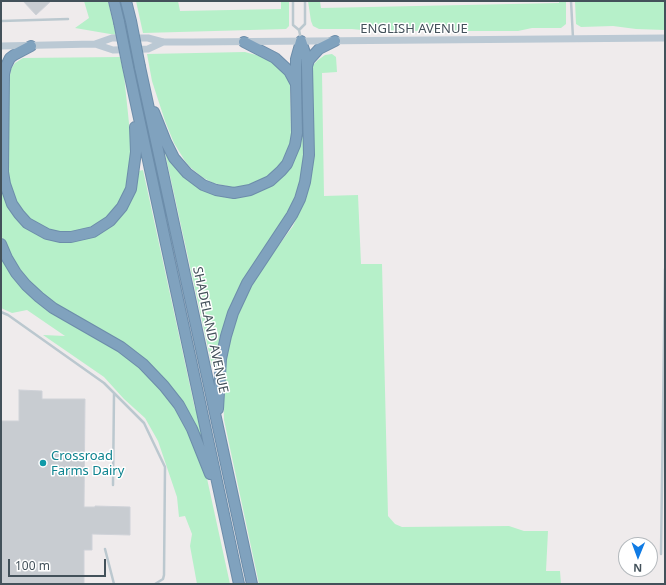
<!DOCTYPE html>
<style>
body{margin:0}
#map{position:relative;width:666px;height:585px;overflow:hidden;background:#efebec;font-family:"Noto Sans",sans-serif}
canvas{display:block}
.frame{position:absolute;inset:0;border:2px solid #43515a;pointer-events:none}
.north{position:absolute;left:618px;top:537px;width:40px;height:40px;box-sizing:border-box;background:#fff;border:1px solid #b4b9bd;border-radius:50%;rotate:181deg;font-size:11px;font-weight:700;line-height:16px;text-align:center;color:#43515a}
.north::after{content:'';display:block;margin:auto;width:14px;height:18px;background:#107be4;clip-path:polygon(50% 0,100% 100%,50% 72%,0 100%)}
.scale{position:absolute;left:8px;top:559px;width:98px;height:18px;box-sizing:border-box;border:2px solid #43515a;border-top:0;padding-left:5px;font-size:12px;line-height:14px;white-space:nowrap;color:#43515a;-webkit-text-stroke:3px #fff;paint-order:stroke}
</style>
<div id="map">
<canvas width="666" height="585"></canvas>
<div class="frame"></div>
<div class="north">N</div>
<div class="scale">100 m</div>
</div>
<script>
const ctx = document.querySelector('canvas').getContext('2d');
ctx.lineJoin = 'round';
function paint(path, color) {
  ctx.fillStyle = color;
  ctx.fill(path, 'evenodd');
}
function toPath(rows) {
  const path = new Path2D();
  for (const r of rows) {
    path.moveTo(r[0], r[1]);
    for (let i = 2; i < r.length; i += 2) path.lineTo(r[i], r[i + 1]);
  }
  return path;
}
function stroke(path, color, width, dash) {
  ctx.strokeStyle = color;
  ctx.lineWidth = width;
  ctx.lineCap = dash ? 'butt' : 'round';
  ctx.setLineDash(dash || []);
  ctx.stroke(path);
}
function label(font, color, halo, rows, align = 'center') {
  ctx.font = font + ' "Noto Sans",sans-serif';
  ctx.lineWidth = 3;
  ctx.setLineDash([]);
  ctx.textBaseline = 'middle';
  ctx.strokeStyle = halo;
  ctx.fillStyle = color;
  for (const [text, x, y, turn = 0] of rows) {
    ctx.save();
    ctx.translate(x, y);
    ctx.rotate((+turn || 0) * Math.PI / 180);
    ctx.textAlign = isNaN(turn) ? turn : align;
    if (halo) ctx.strokeText(text, 0, 0);
    ctx.fillText(text, 0, 0);
    ctx.restore();
  }
}
const green = toPath([
 [84,1,108,1,116,35,75,28,89,18],
 [136,1,178,1,180,11,281,9,281,1,289,1,289,26,286,29,143,33],
 [308,1,320,1,321,8,559,3,559,1,566,1,566,24,561,28,532,28,518,31,372,31,352,29,319,29,313,26,311,21],
 [575,1,665,1,665,30,636,29,613,26,581,27,576,24],
 [245,52,267,58,276,63,288,78,290,84,291,139,289,148,282,163,266,179,247,187,227,189,227,186,213,183,202,177,190,167,185,161,174,143,165,121,152,81,147,54],
 [332,54,336,57,337,72,322,73,324,196,358,195,361,264,382,264,388,516,395,524,402,527,509,526,524,531,548,531,546,571,560,571,561,584,259,584,224,420,223,383,227,346,238,312,246,295,265,264,293,226,303,204,312,66,318,60,325,55],
 [120,57,124,75,130,133,131,153,129,177,125,191,118,204,110,214,100,222,91,227,72,232,55,231,41,226,30,220,19,209,8,180,9,81,11,69,15,63,23,58],
 [301,127,302,127,305,163,295,202,257,264,216,365,212,366,165,153,168,153,189,181,248,195,262,190,274,183],
 [143,170,195,409,198,408,203,434,198,435,150,366,51,304,25,280,6,249,1,234,1,176,6,201,59,241,75,241,93,236,108,228,121,216,137,182,139,171],
 [1,253,19,284,113,346,141,367,173,404,188,429,206,474,230,584,197,584,190,546,192,534,185,516,179,517,177,497,158,441,145,418,124,399,104,377,43,335,65,336,27,310,12,313,1,308]
]);
const building = toPath([
 [23,1,51,1,36,15,23,1],
 [19,390,42,391,42,399,85,399,84,507,95,507,95,506,130,507,130,535,92,534,92,550,84,550,84,584,1,584,1,421,19,421,19,390]
]);
const lane = toPath([
 [293,1,293,25,299,30,301,39],
 [571,1,573,38],
 [1,21,68,19],
 [299,30,305,24,305,1],
 [1,312,8,315,104,383,144,423,165,467,164,575,163,579,155,584],
 [113,485,114,394],
 [105,549,114,584],
 [661,554,665,269]
]);
const secondary = toPath([
 [95,44,113,50,148,49,163,42],
 [1,46,95,44,112,38,148,38,163,42,193,42,665,38]
]);
const highway = toPath([
 [114,1,119,22],
 [126,1,131,21],
 [31,46,14,55,10,58,6,66,4,74,3,172,5,184,12,204,19,214,27,223,47,234,60,237,71,237,93,232,110,221,122,207,131,189,136,152,135,127],
 [307,66,309,60,319,49,335,41],
 [128,67,239,584],
 [140,67,252,584],
 [296,83,296,59,301,41],
 [154,112,166,142,174,158,187,173,203,185,216,190,234,193,250,190,270,181,281,171,287,164,295,145,297,133,296,84,289,71,275,58,244,42],
 [1,244,7,258,16,273,26,285,39,297,53,308,121,347,143,364,164,386,179,405,192,429,210,474],
 [218,409,221,359,226,336,233,313,247,283,292,215,300,199,305,182,309,155,307,66,306,56,301,41]
]);
const highwayBridge = toPath([
 [131,21,140,67],
 [119,22,128,67]
]);
const markers = [
 [43,463,4,"#0f9aa8"]
];
const streetNames = [
 ["ENGLISH AVENUE",414,29],
 ["SHADELAND AVENUE",210,330,78]
];
const cultureNames = [
 ["Crossroad",51,456],
 ["Farms Dairy",51,471]
];
paint(green, '#b6f0c9');
paint(building, '#c8ccd1');
stroke(building, '#cfd2d8', 1);
stroke(highway, '#6c8daa', 12);
stroke(lane, '#bbc8cf', 2.5);
stroke(secondary, '#bbc9d4', 7);
stroke(highway, '#80a2be', 10);
stroke(highwayBridge, '#6c8daa', 12, []);
stroke(highwayBridge, '#80a2be', 10);
for (const [x, y, r, color] of markers) {
  const dot = new Path2D();
  dot.arc(x, y, r, 0, 2 * Math.PI);
  ctx.fillStyle = color;
  ctx.fill(dot);
  stroke(dot, '#fff', 1.5);
}
label('13px', '#43515a', '#fff', streetNames);
label('13px', '#0d838f', '#fff', cultureNames, 'left');
</script>
